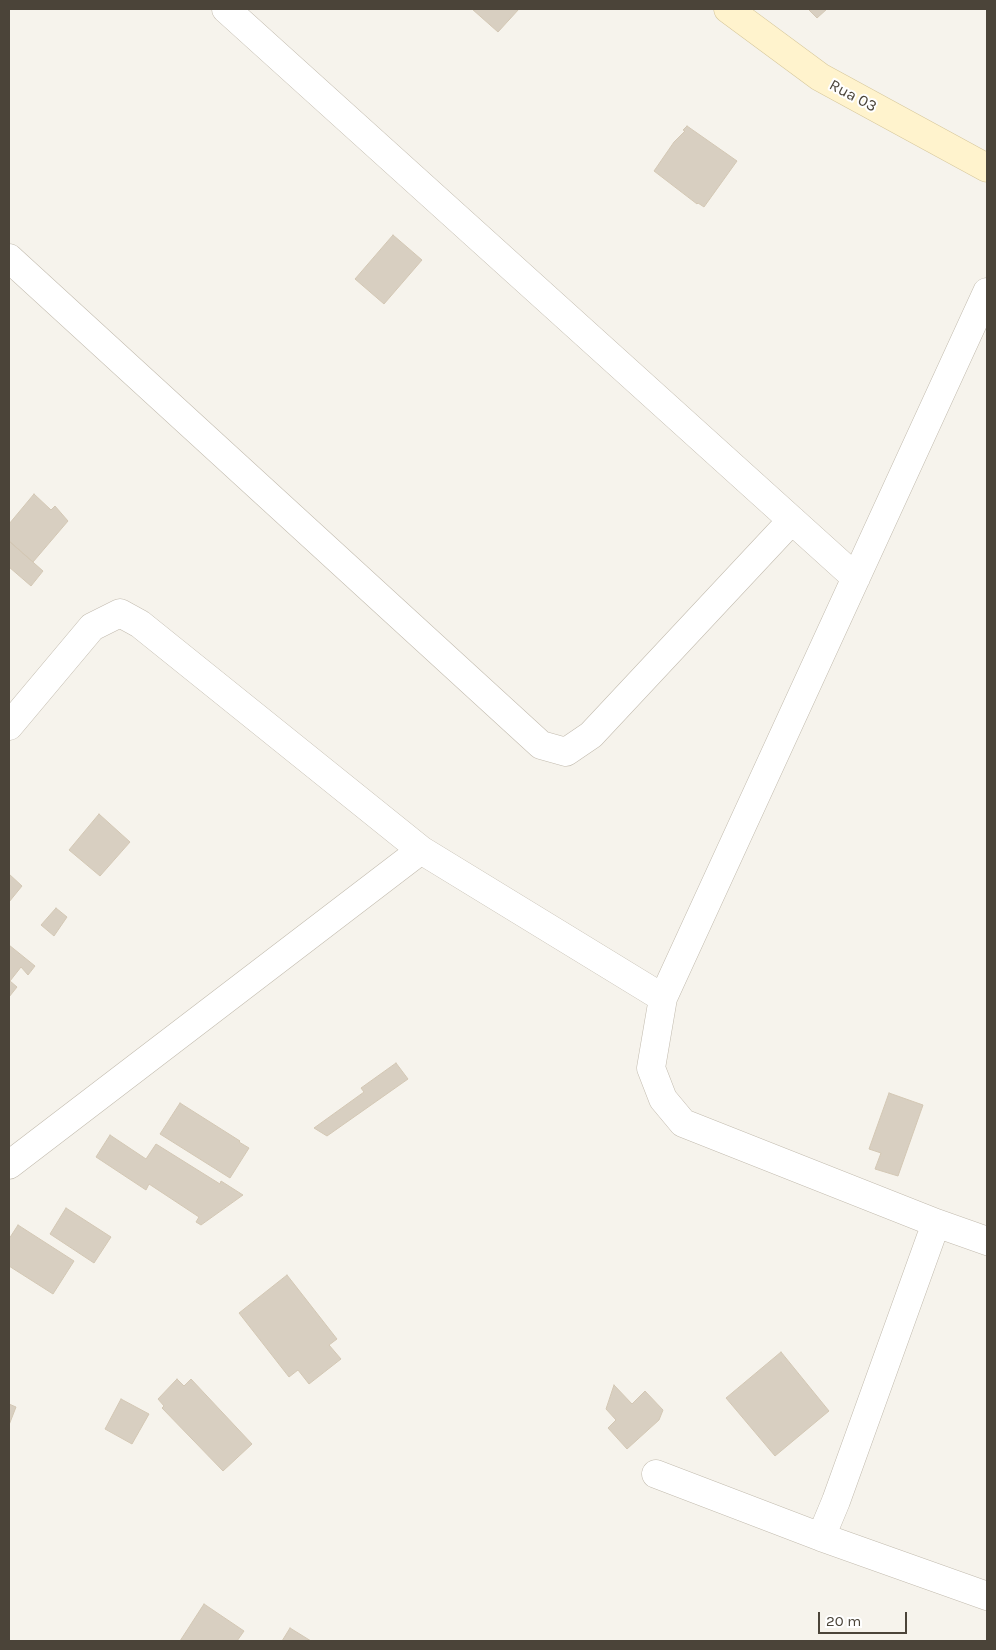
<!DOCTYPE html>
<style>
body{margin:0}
#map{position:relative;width:996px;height:1650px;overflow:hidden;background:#f6f3ec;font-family:Karla,sans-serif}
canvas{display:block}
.frame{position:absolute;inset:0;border:10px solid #4b4439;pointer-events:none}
.scale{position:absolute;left:818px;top:1612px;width:89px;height:22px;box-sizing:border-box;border:2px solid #4b4439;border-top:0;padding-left:6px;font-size:15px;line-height:18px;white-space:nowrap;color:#4b4439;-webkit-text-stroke:4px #fff;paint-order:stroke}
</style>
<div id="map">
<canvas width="996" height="1650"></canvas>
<div class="frame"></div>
<div class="scale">20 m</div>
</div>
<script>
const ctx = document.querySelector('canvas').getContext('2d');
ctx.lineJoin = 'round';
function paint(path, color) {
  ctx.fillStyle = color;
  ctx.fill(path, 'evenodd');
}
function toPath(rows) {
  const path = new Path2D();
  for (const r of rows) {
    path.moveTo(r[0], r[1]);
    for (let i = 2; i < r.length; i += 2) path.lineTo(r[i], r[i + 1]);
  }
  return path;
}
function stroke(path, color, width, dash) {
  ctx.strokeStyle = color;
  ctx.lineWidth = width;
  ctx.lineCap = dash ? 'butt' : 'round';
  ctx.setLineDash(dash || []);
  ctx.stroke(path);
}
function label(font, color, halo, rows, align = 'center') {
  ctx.font = font + ' Karla,sans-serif';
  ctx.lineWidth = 4;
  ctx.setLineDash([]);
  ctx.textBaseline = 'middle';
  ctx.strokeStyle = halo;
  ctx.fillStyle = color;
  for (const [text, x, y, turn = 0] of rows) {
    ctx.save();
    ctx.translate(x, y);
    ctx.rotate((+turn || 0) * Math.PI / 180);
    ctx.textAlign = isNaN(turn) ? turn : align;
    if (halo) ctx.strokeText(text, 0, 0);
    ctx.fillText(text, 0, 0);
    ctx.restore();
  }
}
const building = toPath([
 [472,9,519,9,498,32,472,9],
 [808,9,827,9,817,18,808,9],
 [687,126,737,161,704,207,698,203,697,204,654,171,674,142,685,131,683,130,687,126],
 [393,235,422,260,384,304,355,279,393,235],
 [34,494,51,510,55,506,68,521,33,562,9,541,9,524,34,494],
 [9,541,43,571,31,586,9,567,9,541],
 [99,814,130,842,100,876,69,850,99,814],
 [9,874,22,886,9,902,9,874],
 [56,908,67,917,54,936,41,925,56,908],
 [9,945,35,966,28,975,21,967,10,981,17,987,9,997,9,945],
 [396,1063,408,1079,327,1136,314,1128,364,1092,361,1088,396,1063],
 [889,1093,923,1105,898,1176,875,1169,881,1153,869,1149,889,1093],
 [180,1103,240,1141,239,1142,249,1148,230,1178,160,1134,180,1103],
 [110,1135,146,1159,156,1144,220,1184,221,1181,243,1195,201,1225,196,1222,199,1217,149,1184,146,1190,96,1157,110,1135],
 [66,1208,111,1237,94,1263,50,1234,66,1208],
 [18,1225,74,1261,53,1294,9,1266,9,1239,18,1225],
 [287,1275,337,1339,329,1345,341,1359,309,1384,298,1370,289,1377,239,1313,287,1275],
 [781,1352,829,1411,775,1456,726,1398,781,1352],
 [177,1379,184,1386,191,1379,252,1444,223,1471,162,1408,164,1406,158,1399,177,1379],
 [614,1385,632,1404,645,1391,663,1410,659,1420,627,1449,608,1428,616,1420,606,1409,614,1385],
 [121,1399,149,1414,132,1444,105,1429,121,1399],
 [9,1404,16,1407,9,1425,9,1404],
 [204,1604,244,1631,237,1641,180,1641,204,1604],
 [290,1628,311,1641,282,1641,290,1628]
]);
const street = toPath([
 [226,9,856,578],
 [9,258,541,745,566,752,591,735,792,520],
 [987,292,663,998,651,1068,663,1099,683,1123,936,1223,987,1241],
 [9,726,92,627,120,613,140,624,421,850,663,998],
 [9,1165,421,850],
 [656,1474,821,1537,836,1501,936,1223],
 [821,1537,987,1596]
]);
const secondary = toPath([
 [728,9,820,77,987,168]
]);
const streetNames = [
 ["Rua 03",853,96,28]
];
paint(building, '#d8cfc1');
stroke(building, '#d3c7b4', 1);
stroke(street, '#c2bbae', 29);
stroke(secondary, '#d6c79b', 29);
stroke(street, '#fff', 28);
stroke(secondary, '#fff3cd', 28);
label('16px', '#4b4439', '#fff', streetNames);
</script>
